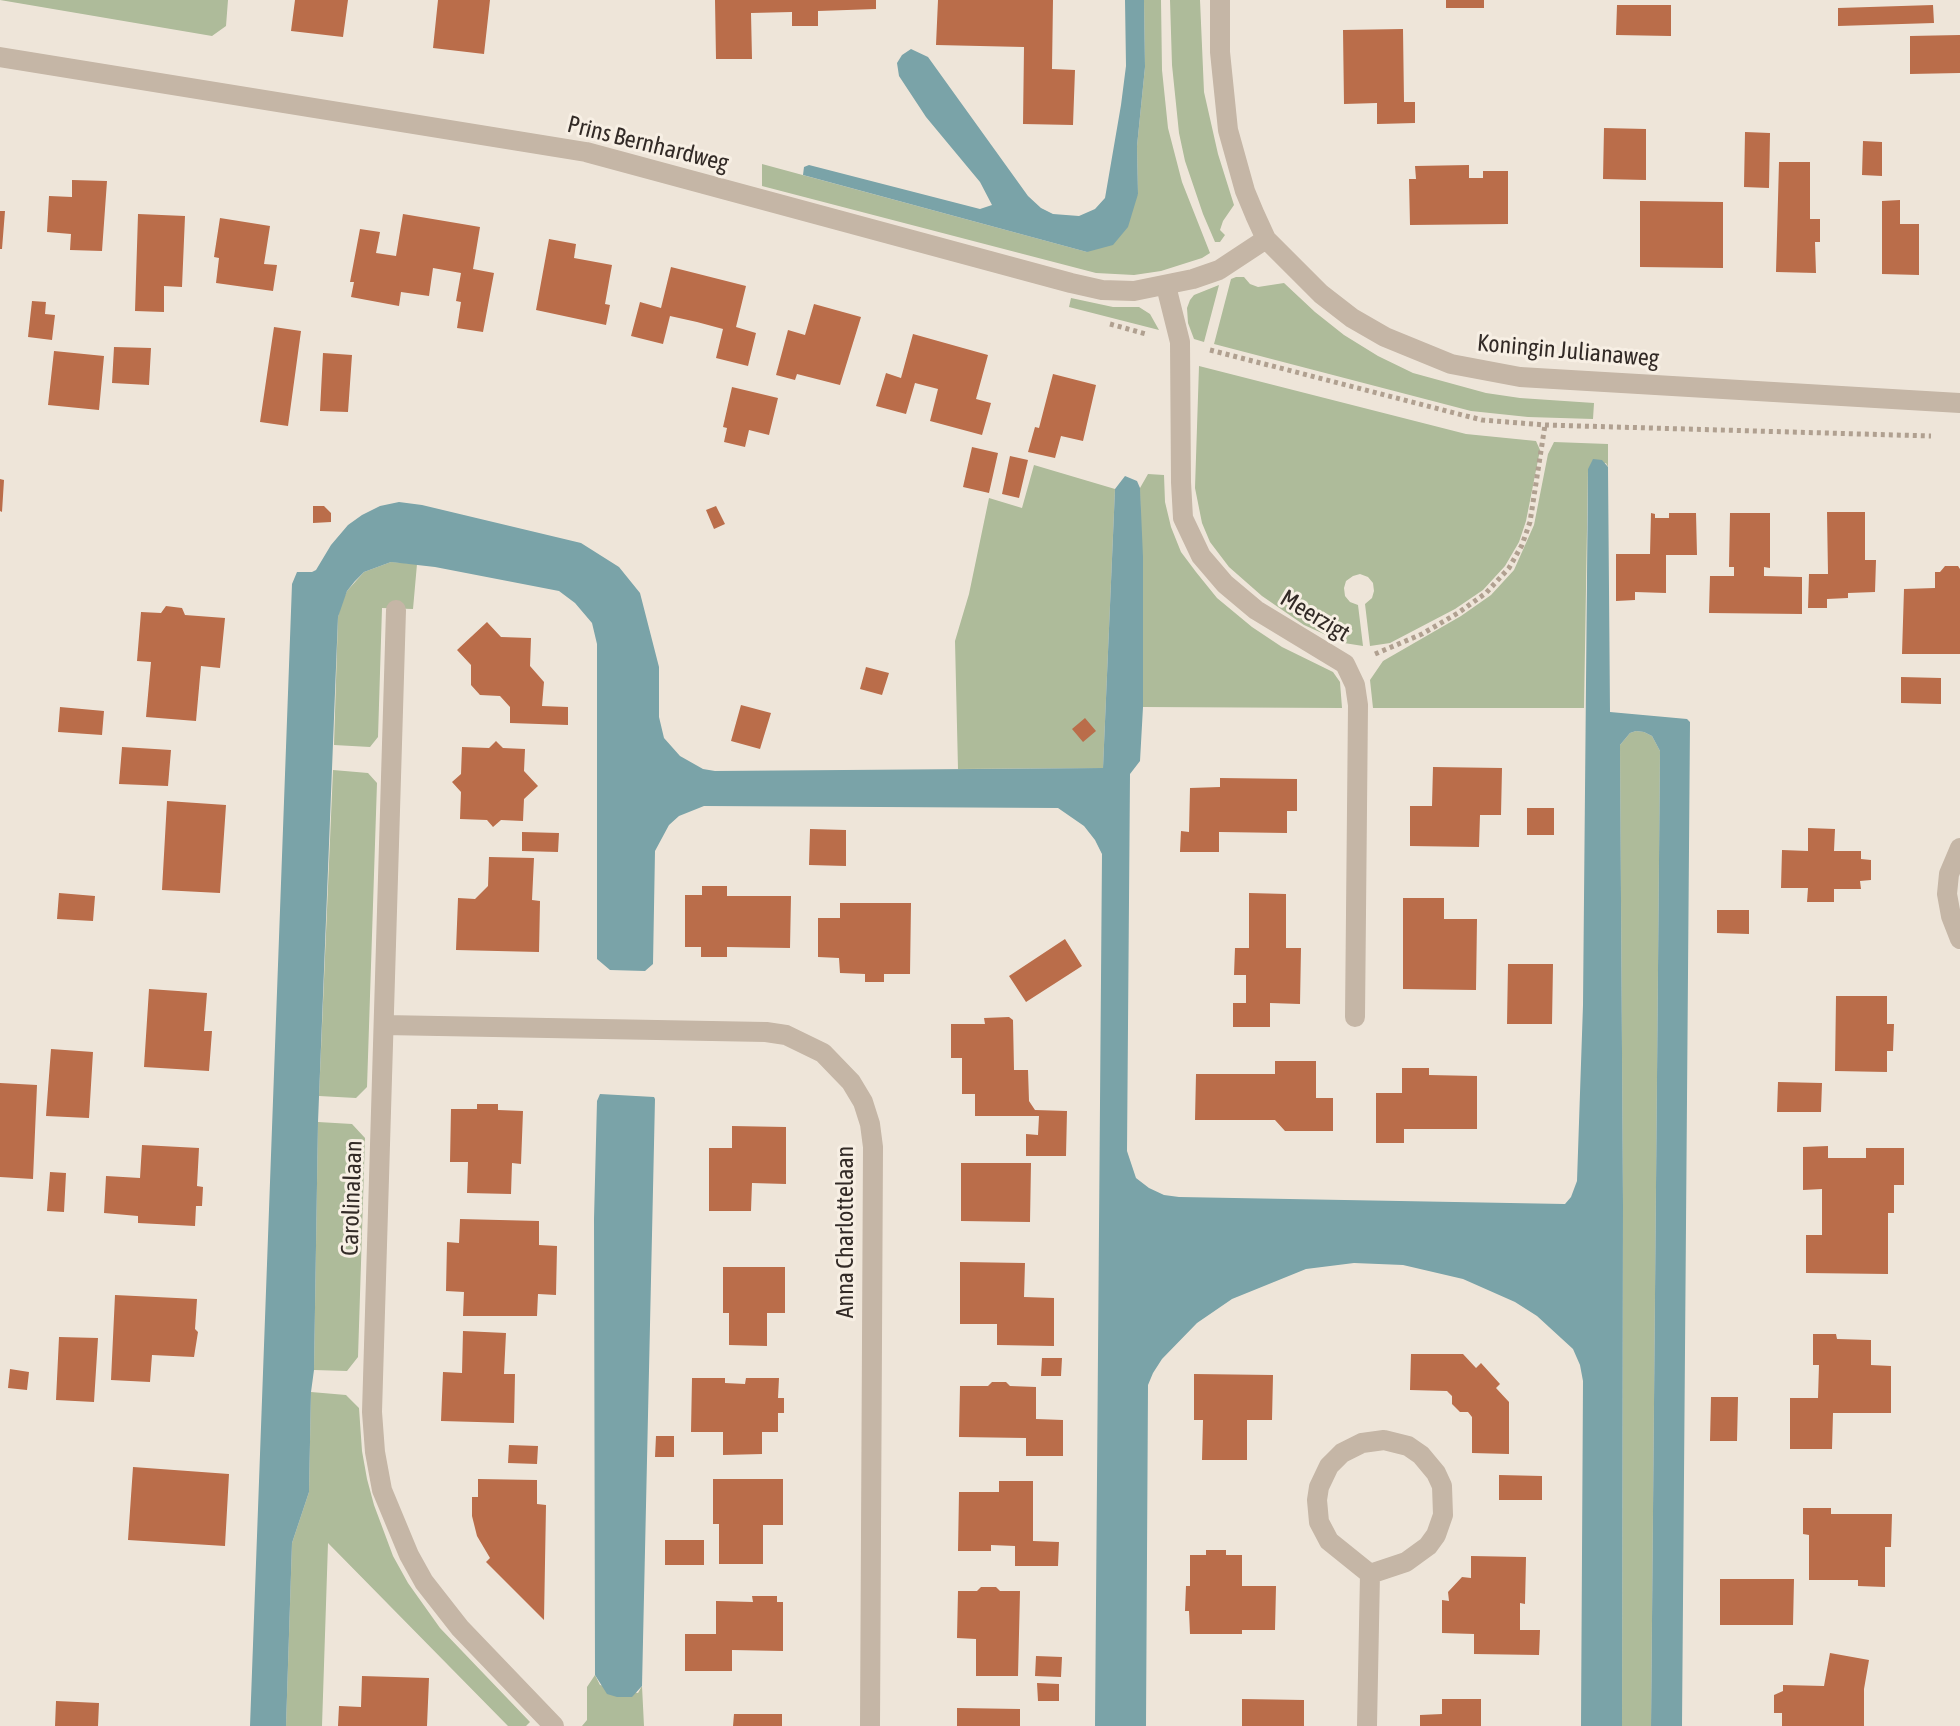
<!DOCTYPE html>
<style>
body{margin:0}
canvas{display:block;background:#eee5d9}
</style>
<canvas width="1960" height="1726"></canvas>
<script>
const ctx = document.querySelector('canvas').getContext('2d');
ctx.lineJoin = 'round';
function paint(path, color) {
  ctx.fillStyle = color;
  ctx.fill(path, 'evenodd');
}
function toPath(rows) {
  const path = new Path2D();
  for (const r of rows) {
    path.moveTo(r[0], r[1]);
    for (let i = 2; i < r.length; i += 2) path.lineTo(r[i], r[i + 1]);
  }
  return path;
}
function stroke(path, color, width, dash) {
  ctx.strokeStyle = color;
  ctx.lineWidth = width;
  ctx.lineCap = dash ? 'butt' : 'round';
  ctx.setLineDash(dash || []);
  ctx.stroke(path);
}
function label(font, color, halo, rows, align = 'center') {
  ctx.font = font + ' "Asap Condensed",sans-serif';
  ctx.lineWidth = 6;
  ctx.setLineDash([]);
  ctx.textBaseline = 'middle';
  ctx.strokeStyle = halo;
  ctx.fillStyle = color;
  for (const [text, x, y, turn = 0] of rows) {
    ctx.save();
    ctx.translate(x, y);
    ctx.rotate((+turn || 0) * Math.PI / 180);
    ctx.textAlign = isNaN(turn) ? turn : align;
    if (halo) ctx.strokeText(text, 0, 0);
    ctx.fillText(text, 0, 0);
    ctx.restore();
  }
}
const green = toPath([
 [0,0,228,0,226,26,212,36],
 [1144,0,1161,0,1162,70,1168,128,1182,182,1210,253,1202,258,1161,271,1134,275,1096,273,762,186,762,164,1087,252,1138,194,1137,146,1145,67],
 [1170,0,1200,0,1204,92,1218,154,1234,205,1223,221,1220,230,1225,235,1220,242,1215,242,1203,214,1185,161,1179,133,1172,65],
 [1236,277,1244,277,1250,284,1258,287,1284,283,1315,312,1344,335,1378,356,1413,373,1486,393,1520,398,1594,403,1593,419,1528,417,1471,411,1214,344,1231,279],
 [1219,285,1204,342,1194,339,1188,323,1187,308,1190,300,1194,295],
 [1071,298,1113,307,1139,307,1150,314,1159,330,1069,307],
 [1199,366,1466,434,1536,441,1540,450,1526,521,1519,542,1505,566,1483,590,1455,609,1390,643,1370,646,1365,604,1372,598,1374,591,1373,583,1368,577,1360,574,1353,576,1346,581,1344,588,1345,596,1350,602,1358,605,1363,646,1344,643,1304,625,1262,596,1229,567,1210,542,1202,523,1195,488],
 [1554,442,1608,444,1608,467,1606,463,1588,469,1584,708,1373,708,1370,680,1383,661,1461,616,1491,595,1514,570,1534,525,1548,454],
 [1034,465,1115,489,1103,768,958,769,955,641,969,594,989,498,1022,508],
 [1148,474,1164,475,1165,502,1171,527,1181,552,1196,572,1217,598,1252,627,1282,647,1333,672,1340,682,1342,708,1143,707,1140,488],
 [391,562,417,564,413,609,382,608,378,737,370,747,334,745,338,617,341,604,347,591,364,572],
 [1636,731,1644,732,1652,736,1660,751,1651,1726,1622,1726,1623,1205,1620,745,1630,733],
 [333,770,368,773,377,783,367,1087,356,1098,319,1096],
 [318,1122,352,1124,365,1138,358,1357,347,1371,314,1370],
 [311,1392,346,1395,359,1408,362,1451,367,1479,374,1505,393,1556,408,1583,440,1628,530,1722,526,1726,508,1726,328,1543,322,1726,286,1726,292,1543,309,1492],
 [595,1675,600,1685,638,1693,642,1686,644,1726,582,1726,587,1720,587,1687]
]);
const water = toPath([
 [1125,0,1144,0,1145,67,1137,146,1138,194,1128,227,1113,245,1087,252,803,175,804,167,809,165,980,209,992,205,980,182,926,117,899,76,897,63,902,55,911,49,928,57,1028,196,1041,208,1053,214,1079,216,1095,209,1105,198,1121,105,1126,66],
 [1593,459,1602,460,1608,467,1610,712,1687,719,1690,722,1682,1726,1651,1726,1660,751,1652,736,1644,732,1636,731,1630,733,1620,745,1623,1205,1622,1726,1581,1726,1583,1381,1580,1365,1573,1349,1537,1316,1515,1302,1463,1279,1403,1265,1354,1263,1306,1269,1232,1299,1197,1323,1162,1359,1153,1373,1148,1385,1146,1726,1095,1726,1102,854,1095,840,1084,826,1058,808,704,806,679,816,669,825,655,851,653,964,645,971,610,970,597,959,597,644,592,623,575,603,559,591,435,567,391,562,364,572,355,581,347,591,338,617,318,1122,314,1370,311,1392,309,1492,292,1543,286,1726,250,1726,292,584,297,572,312,572,316,570,331,545,348,525,362,515,380,506,399,502,422,505,581,543,619,567,640,593,659,667,659,717,664,738,680,756,703,769,715,771,1103,768,1115,489,1125,476,1137,481,1140,488,1143,557,1143,707,1140,761,1130,774,1127,1151,1136,1178,1149,1188,1164,1195,1179,1197,1565,1204,1571,1197,1577,1181,1583,1005,1588,469],
 [600,1094,654,1097,655,1099,642,1686,632,1697,617,1697,607,1694,595,1675,594,1219,597,1101]
]);
const building = toPath([
 [295,0,348,0,343,37,291,31],
 [438,0,490,0,484,54,433,48],
 [715,0,876,0,876,9,818,11,818,26,792,26,792,12,751,13,752,59,716,59],
 [938,0,1053,0,1052,69,1075,70,1073,125,1023,124,1024,47,936,45],
 [1446,0,1484,0,1484,8,1446,8],
 [1617,5,1671,5,1671,36,1616,35],
 [1933,5,1934,23,1838,26,1838,8],
 [1403,29,1404,102,1415,102,1415,123,1377,124,1377,103,1344,104,1343,30],
 [1960,35,1960,73,1910,74,1910,36],
 [1604,128,1646,129,1646,180,1603,179],
 [1745,132,1770,133,1769,188,1744,187],
 [1863,141,1882,142,1882,176,1862,175],
 [1779,162,1810,162,1810,219,1820,219,1820,242,1815,242,1816,273,1776,272],
 [1469,165,1469,178,1483,178,1483,171,1508,171,1508,224,1410,225,1409,179,1416,179,1415,166],
 [72,180,107,181,102,251,70,250,71,234,47,232,49,196,72,197],
 [1900,200,1900,224,1919,224,1919,275,1882,274,1882,201],
 [1640,201,1723,202,1723,268,1640,267],
 [0,211,5,211,2,249,0,249],
 [138,214,185,216,182,287,164,286,164,312,135,311],
 [403,214,480,227,473,269,494,273,483,332,457,328,461,302,456,301,461,273,433,268,429,296,401,292,399,306,351,297,354,282,350,282,360,229,380,232,376,253,396,256],
 [220,218,270,226,264,264,277,265,273,291,216,283,219,258,214,257],
 [549,239,576,244,574,258,612,265,605,304,610,305,606,325,536,310],
 [671,267,746,286,736,327,756,333,748,366,716,358,723,329,697,322,670,316,663,344,631,336,640,302,661,308],
 [32,301,46,302,45,314,55,315,52,340,28,337],
 [814,304,861,317,840,385,797,374,795,380,776,375,788,330,805,335],
 [274,327,301,331,288,426,260,422],
 [913,334,988,355,976,399,991,403,982,435,930,421,938,389,915,383,906,414,876,406,886,373,901,378],
 [114,347,151,348,149,385,112,383],
 [54,351,104,356,99,410,48,405],
 [323,353,352,355,348,412,320,411],
 [1053,374,1096,385,1083,441,1061,436,1055,458,1028,452,1035,427,1039,428],
 [732,387,778,398,769,435,749,430,745,447,724,442,727,428,723,427],
 [972,447,998,453,989,493,963,487],
 [1010,456,1028,460,1019,498,1002,494],
 [0,479,4,480,2,512,0,511],
 [313,506,324,506,331,513,331,522,313,523],
 [716,506,725,524,714,529,706,510],
 [1827,512,1865,512,1865,560,1876,560,1875,592,1848,593,1848,598,1827,599,1827,608,1808,608,1809,574,1828,574],
 [1651,513,1655,514,1655,518,1669,518,1669,513,1696,513,1697,555,1666,555,1666,593,1635,592,1635,600,1616,601,1616,554,1650,554],
 [1730,513,1770,513,1770,568,1764,567,1764,576,1802,577,1802,614,1709,613,1710,576,1734,576,1734,567,1729,567],
 [1945,566,1958,566,1960,569,1960,654,1902,654,1904,589,1935,588,1935,572,1940,572],
 [166,606,182,608,185,615,225,618,220,668,201,666,196,721,146,717,151,662,137,661,141,612,161,613],
 [487,622,501,637,531,638,530,666,544,682,542,706,568,707,568,725,510,723,510,707,500,696,480,695,471,685,471,665,457,650],
 [866,667,889,673,882,695,860,689],
 [1901,677,1941,678,1941,704,1901,703],
 [741,705,771,713,760,749,731,741],
 [60,707,104,711,102,735,58,732],
 [1085,718,1096,731,1083,742,1072,729],
 [496,741,503,748,525,749,524,771,538,786,524,799,523,821,501,820,493,827,487,820,460,819,461,792,452,782,461,774,462,747,489,748],
 [122,747,171,750,168,786,119,784],
 [1433,767,1502,768,1501,815,1480,815,1479,847,1410,846,1410,806,1432,806],
 [1220,778,1297,779,1297,811,1287,811,1287,833,1219,832,1219,852,1180,852,1181,831,1189,832,1190,788,1220,787],
 [167,801,226,805,220,893,162,890],
 [1527,808,1554,808,1554,835,1527,835],
 [1808,828,1835,829,1834,851,1861,851,1861,859,1871,860,1871,880,1860,881,1861,889,1834,889,1834,902,1807,902,1808,888,1781,888,1782,850,1808,851],
 [810,829,846,830,846,866,809,865],
 [522,832,559,833,558,852,522,851],
 [489,857,534,858,532,900,540,901,539,952,456,950,458,898,475,899,488,886],
 [702,886,727,886,727,896,791,896,790,948,727,947,727,957,701,957,701,947,685,947,685,895,702,895],
 [59,893,95,896,93,921,57,919],
 [1249,893,1286,894,1286,948,1301,948,1300,1004,1270,1003,1270,1027,1233,1027,1233,1003,1246,1003,1246,975,1234,975,1235,948,1249,948],
 [1403,898,1444,898,1444,919,1477,919,1476,990,1403,989],
 [840,903,911,903,910,974,884,974,884,982,865,982,865,974,840,973,839,958,818,957,818,918,840,918],
 [1717,910,1749,910,1749,934,1717,933],
 [1065,939,1082,966,1026,1002,1009,976],
 [1508,964,1553,964,1552,1024,1507,1024],
 [149,989,207,993,204,1031,212,1031,209,1071,144,1067],
 [1836,996,1887,996,1887,1024,1894,1024,1893,1051,1887,1051,1887,1072,1835,1071],
 [1009,1017,1013,1020,1014,1070,1028,1070,1029,1101,1035,1110,1067,1111,1066,1156,1026,1156,1026,1134,1038,1135,1039,1116,975,1116,975,1094,962,1094,962,1058,951,1058,951,1024,985,1024,984,1018],
 [51,1049,93,1052,89,1118,46,1116],
 [1275,1061,1316,1061,1316,1098,1333,1098,1333,1131,1285,1131,1275,1120,1195,1120,1196,1074,1275,1074],
 [1402,1068,1429,1068,1429,1075,1477,1076,1477,1129,1404,1129,1404,1143,1376,1143,1376,1093,1402,1093],
 [1778,1082,1822,1083,1821,1112,1777,1112],
 [0,1083,37,1085,33,1179,0,1177],
 [477,1104,498,1104,498,1110,523,1111,521,1164,512,1163,511,1194,467,1193,468,1162,450,1162,451,1109,477,1109],
 [732,1126,786,1127,786,1184,752,1183,751,1211,709,1211,709,1148,732,1148],
 [142,1145,199,1148,197,1186,203,1187,202,1206,196,1206,195,1226,138,1223,138,1216,104,1213,106,1176,140,1178],
 [1828,1146,1828,1158,1866,1158,1866,1148,1904,1148,1904,1185,1894,1185,1894,1213,1888,1213,1888,1274,1806,1273,1806,1235,1822,1235,1822,1189,1803,1190,1803,1147],
 [961,1163,1031,1163,1030,1222,961,1221],
 [50,1172,66,1173,64,1212,47,1211],
 [460,1219,539,1221,539,1245,557,1246,556,1295,538,1294,537,1316,463,1316,464,1292,446,1291,447,1242,459,1243],
 [960,1262,1025,1263,1024,1297,1054,1298,1054,1346,997,1345,997,1324,960,1324],
 [723,1267,785,1267,785,1313,767,1313,767,1346,729,1345,729,1313,723,1313],
 [115,1295,197,1299,195,1329,198,1332,194,1357,152,1355,150,1382,111,1380],
 [463,1331,506,1333,504,1374,515,1374,514,1423,441,1421,443,1372,462,1373],
 [1813,1334,1836,1334,1837,1339,1871,1340,1871,1365,1891,1366,1891,1413,1833,1413,1832,1449,1790,1449,1790,1398,1818,1398,1819,1365,1813,1365],
 [59,1337,98,1338,94,1402,56,1400],
 [1411,1354,1463,1354,1476,1368,1481,1363,1500,1384,1496,1388,1509,1402,1509,1454,1472,1453,1472,1417,1468,1412,1460,1412,1452,1404,1452,1396,1447,1391,1410,1390],
 [1042,1358,1062,1358,1061,1376,1041,1376],
 [10,1369,29,1372,27,1390,8,1388],
 [1194,1374,1273,1375,1272,1420,1247,1420,1247,1460,1202,1460,1203,1420,1194,1420],
 [692,1378,725,1378,725,1383,745,1384,746,1378,779,1378,778,1398,784,1398,784,1413,778,1413,778,1432,762,1432,762,1454,723,1455,723,1432,691,1432],
 [992,1382,1006,1382,1010,1386,1036,1387,1036,1419,1063,1420,1063,1456,1026,1456,1026,1438,959,1437,960,1386,988,1386],
 [1711,1397,1738,1397,1737,1441,1710,1441],
 [656,1436,674,1436,674,1457,655,1457],
 [509,1445,538,1446,537,1464,508,1463],
 [133,1467,229,1474,225,1546,128,1540],
 [1499,1475,1542,1476,1542,1500,1499,1500],
 [478,1479,537,1480,537,1504,546,1505,544,1620,486,1562,490,1558,477,1536,472,1516,472,1497,478,1497],
 [713,1479,783,1479,783,1525,763,1525,763,1564,719,1564,719,1524,713,1524],
 [999,1481,1033,1481,1033,1541,1059,1542,1058,1566,1015,1566,1015,1546,991,1545,991,1551,958,1551,959,1492,999,1492],
 [1803,1508,1831,1508,1831,1514,1892,1514,1891,1547,1885,1547,1885,1587,1858,1586,1858,1580,1809,1580,1809,1535,1803,1534],
 [665,1540,704,1540,704,1565,665,1565],
 [1206,1550,1226,1550,1226,1555,1242,1555,1242,1586,1276,1586,1275,1630,1242,1630,1242,1634,1190,1634,1189,1611,1185,1611,1186,1586,1190,1586,1190,1555,1206,1555],
 [1471,1556,1526,1557,1525,1604,1520,1603,1520,1630,1540,1630,1539,1655,1474,1654,1474,1634,1442,1633,1442,1600,1449,1601,1448,1592,1462,1577,1471,1578],
 [1720,1579,1794,1579,1793,1625,1720,1625],
 [981,1587,996,1587,1000,1591,1020,1591,1018,1676,976,1676,976,1639,957,1638,958,1591,977,1591],
 [752,1596,777,1596,777,1602,783,1602,783,1651,732,1650,732,1671,685,1671,685,1634,716,1634,716,1601,753,1602],
 [1830,1653,1869,1660,1864,1689,1864,1726,1782,1726,1782,1713,1774,1713,1774,1695,1783,1691,1783,1685,1824,1686],
 [1036,1656,1062,1657,1061,1677,1035,1676],
 [362,1676,429,1678,427,1726,338,1726,339,1706,361,1707],
 [1037,1683,1059,1684,1059,1701,1038,1701],
 [1242,1699,1304,1700,1304,1726,1242,1726],
 [1442,1699,1481,1699,1481,1726,1420,1726,1420,1715,1442,1714],
 [56,1701,99,1703,98,1726,55,1726],
 [957,1708,1020,1709,1020,1726,957,1726],
 [734,1714,782,1714,782,1726,733,1726]
]);
const path = toPath([
 [1110,324,1146,334],
 [1210,350,1482,420,1545,425,1931,436],
 [1375,654,1422,634,1458,613,1486,593,1509,568,1522,545,1530,522,1545,425]
]);
const street = toPath([
 [1220,0,1220,52,1228,130,1245,191,1255,215,1266,239,1321,294,1352,318,1385,337,1451,364,1520,377,1960,403],
 [0,57,586,152,1071,283,1102,290,1134,291,1193,279,1219,270,1266,239],
 [1166,286,1180,342,1181,482,1183,518,1201,556,1225,584,1256,610,1345,664,1355,685,1358,705,1355,1017],
 [396,610,372,1412,375,1452,382,1490,409,1555,424,1582,460,1628,554,1726],
 [1960,848,1949,874,1947,894,1951,916,1960,939],
 [384,1025,766,1032,786,1035,823,1053,851,1082,863,1102,870,1124,873,1147,870,1726],
 [1384,1440,1408,1446,1421,1455,1436,1473,1442,1486,1443,1515,1436,1535,1428,1546,1406,1562,1370,1574,1329,1541,1319,1522,1317,1500,1319,1487,1329,1466,1342,1453,1362,1443,1384,1440],
 [1367,1726,1370,1574]
]);
const streetNames = [
 ["Prins Bernhardweg",648,144,14],
 ["Koningin Julianaweg",1568,351,5],
 ["Meerzigt",1315,616,31],
 ["Carolinalaan",352,1198,-88],
 ["Anna Charlottelaan",845,1232,-90]
];
paint(green, '#aebb9a');
paint(water, '#7aa3a8');
paint(building, '#ba6d4a');
stroke(path, '#b0a090', 5, [4, 4]);
stroke(street, '#c5b6a6', 20);
label('24px', '#322a26', '#f7efe4', streetNames);
</script>
